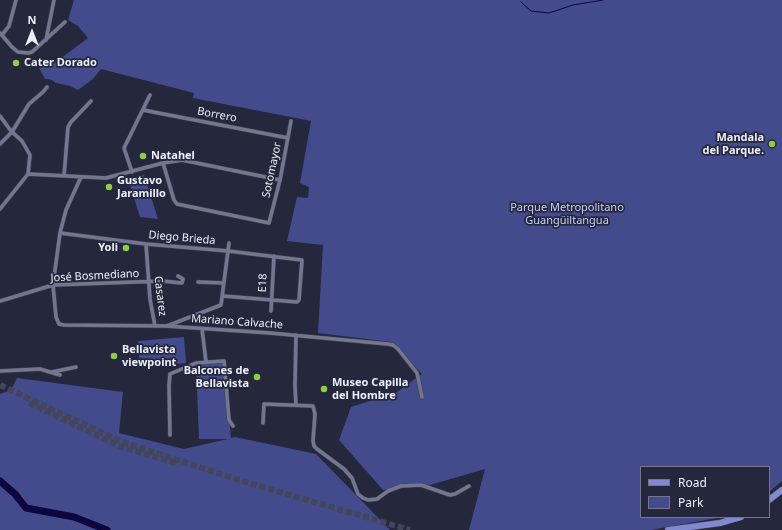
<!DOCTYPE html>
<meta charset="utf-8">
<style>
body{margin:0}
#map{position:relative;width:782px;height:530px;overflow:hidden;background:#25283c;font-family:"Noto Sans",sans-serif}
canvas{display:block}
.legend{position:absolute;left:640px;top:466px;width:130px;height:52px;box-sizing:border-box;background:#25283c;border:1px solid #747788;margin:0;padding:5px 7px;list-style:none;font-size:12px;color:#ebeefb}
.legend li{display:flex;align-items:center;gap:8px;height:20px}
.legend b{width:20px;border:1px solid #747788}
.north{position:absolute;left:12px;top:12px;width:40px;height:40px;-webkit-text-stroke:3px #25283c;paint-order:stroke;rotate:0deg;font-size:11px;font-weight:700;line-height:16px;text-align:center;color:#ebeefb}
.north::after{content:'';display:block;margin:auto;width:14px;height:18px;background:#ebeefb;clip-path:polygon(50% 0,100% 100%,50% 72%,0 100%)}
</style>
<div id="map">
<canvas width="782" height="530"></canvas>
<ul class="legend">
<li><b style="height:5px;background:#808acd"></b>Road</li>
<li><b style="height:11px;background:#434b8c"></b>Park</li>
</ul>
<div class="north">N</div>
</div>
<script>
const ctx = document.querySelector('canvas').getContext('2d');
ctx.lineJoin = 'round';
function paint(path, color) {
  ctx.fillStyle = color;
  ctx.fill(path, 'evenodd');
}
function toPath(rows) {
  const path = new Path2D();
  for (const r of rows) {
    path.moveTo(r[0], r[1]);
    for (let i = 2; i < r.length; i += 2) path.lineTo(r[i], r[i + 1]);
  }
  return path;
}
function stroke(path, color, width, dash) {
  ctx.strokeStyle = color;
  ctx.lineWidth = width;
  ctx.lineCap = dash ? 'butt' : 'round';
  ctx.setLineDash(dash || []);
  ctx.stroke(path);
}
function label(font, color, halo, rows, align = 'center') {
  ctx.font = font + ' "Noto Sans",sans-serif';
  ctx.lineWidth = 3.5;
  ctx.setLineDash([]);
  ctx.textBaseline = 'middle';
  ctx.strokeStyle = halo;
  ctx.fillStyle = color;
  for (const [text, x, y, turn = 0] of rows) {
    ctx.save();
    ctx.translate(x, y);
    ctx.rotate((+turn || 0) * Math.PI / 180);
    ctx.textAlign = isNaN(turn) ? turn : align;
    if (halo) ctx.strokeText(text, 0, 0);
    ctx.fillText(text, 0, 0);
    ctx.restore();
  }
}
const green = toPath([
 [74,0,782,0,782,481,769,492,769,467,641,467,641,517,722,517,651,530,469,530,485,469,430,485,383,490,339,440,351,407,397,392,422,374,391,342,318,333,323,245,287,241,297,197,308,198,309,187,300,183,311,121,193,98,194,93,101,69,93,79,78,90,70,86,56,83,52,80,48,79,45,79,39,68,56,62,88,38,78,26,68,20],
 [144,175,158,219,140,217,128,179],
 [184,337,186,363,140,367,138,341],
 [224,361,231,438,235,437,316,454,390,530,0,530,0,394,11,390,17,378,123,392,119,433,184,449,228,439,199,439,196,363]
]);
const stream = toPath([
 [521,2,531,11,549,13,573,5,603,0]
]);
const river = toPath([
 [0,481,15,494,26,508,74,517,107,530]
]);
const primaryTunnel = toPath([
 [0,385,120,441,239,480,410,530],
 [29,403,119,446,179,464]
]);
const street = toPath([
 [0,33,12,47,18,52,28,53,32,52,65,22],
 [2,35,9,26,16,0],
 [46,40,54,0],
 [143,110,288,138],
 [0,116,11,131,22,141,30,155,28,174,0,209],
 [0,144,12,132,29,104,43,92,47,87],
 [163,163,174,200,177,204,269,223,280,180,291,121],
 [132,172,124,148,150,95],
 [28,174,106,178,163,163,182,160,280,180],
 [64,176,68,127,71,122,91,101],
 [81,177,66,210,60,233,53,285,56,317,59,324,64,325,166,326,270,333,388,344,393,345,398,349,417,373,422,397],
 [60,233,146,244,228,251,302,260,299,300,297,302,223,296],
 [146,244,150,299,155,326],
 [198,282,224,283],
 [0,301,53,285,162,281,182,283,183,279,178,276],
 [271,311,274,256],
 [167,326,221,305,229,243],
 [202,329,206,362],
 [0,371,40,369,60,375],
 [52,372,76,367],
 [296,405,295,386,296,335],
 [263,423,264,404,313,406,315,414,313,441,314,446,317,449,344,469,352,478,358,494,363,498,368,500,377,499,388,491,401,486,421,485,450,495,455,494,469,486],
 [170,435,169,385,170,374,196,363,224,361,229,420,233,426]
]);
const primary = toPath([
 [769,500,782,490],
 [668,530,720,523,741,517]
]);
const markers = [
 [16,63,4,"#8fcd41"],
 [772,144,4,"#8fcd41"],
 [143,156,4,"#8fcd41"],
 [109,187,4,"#8fcd41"],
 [126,248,4,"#8fcd41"],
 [114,356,4,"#8fcd41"],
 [257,377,4,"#8fcd41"],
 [324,389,4,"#8fcd41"]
];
const poiNames = [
 ["Cater Dorado",24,63],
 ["Mandala",764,138,"right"],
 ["del Parque.",764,151,"right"],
 ["Natahel",151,156],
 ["Gustavo",117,181],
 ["Jaramillo",117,194],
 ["Yoli",118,248,"right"],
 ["Bellavista",122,350],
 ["viewpoint",122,363],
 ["Balcones de",249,371,"right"],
 ["Bellavista",249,384,"right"],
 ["Museo Capilla",332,383],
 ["del Hombre",332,396]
];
const streetNames = [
 ["Borrero",217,115,11],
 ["Sotomayor",272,170,-78],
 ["Diego Brieda",182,238,5],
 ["José Bosmediano",95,276,-3],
 ["E18",263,283,-87],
 ["Casarez",160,296,83],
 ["Mariano Calvache",237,322,4]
];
const parkNames = [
 ["Parque Metropolitano",567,208],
 ["Guangüiltangua",567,221]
];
paint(green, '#434b8c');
stroke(stream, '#0c053e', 1);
stroke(river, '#0c053e', 7);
stroke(primaryTunnel, '#434659', 6, [6, 3]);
stroke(street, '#434556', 4.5);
stroke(primary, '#434556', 7);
stroke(street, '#72778f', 3.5);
stroke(primary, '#808acd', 6);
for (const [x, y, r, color] of markers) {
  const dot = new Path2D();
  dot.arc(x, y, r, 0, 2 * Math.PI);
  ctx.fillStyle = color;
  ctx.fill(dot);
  stroke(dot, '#25283c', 1.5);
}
label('bold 11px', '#ebeefb', '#25283c', poiNames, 'left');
label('11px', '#ebeefb', '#25283c', streetNames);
label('11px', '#c7d0fd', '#25283c', parkNames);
</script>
